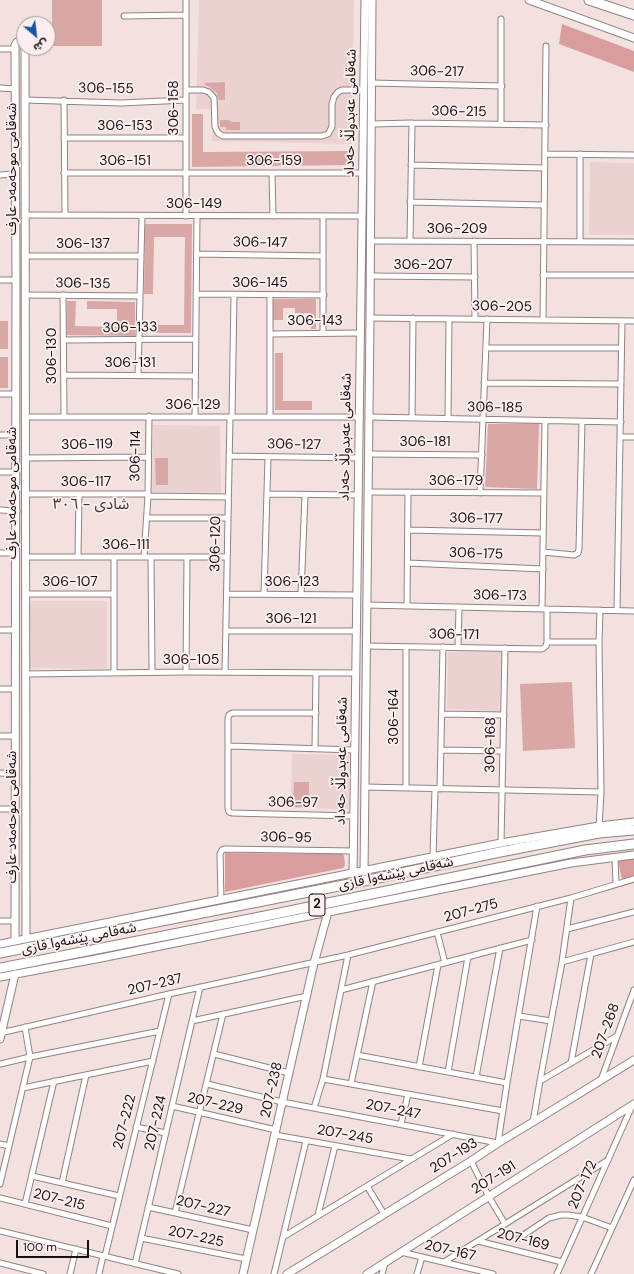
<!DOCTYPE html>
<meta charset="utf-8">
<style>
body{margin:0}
#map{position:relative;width:634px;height:1274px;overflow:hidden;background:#f3e1e0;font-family:"DM Sans","Noto Sans Arabic",sans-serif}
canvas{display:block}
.north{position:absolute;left:16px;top:16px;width:40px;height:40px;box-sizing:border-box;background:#fdefef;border:1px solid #a19696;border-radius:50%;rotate:152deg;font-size:11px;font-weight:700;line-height:16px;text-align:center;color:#171111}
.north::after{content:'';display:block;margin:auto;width:14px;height:18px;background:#1a53a4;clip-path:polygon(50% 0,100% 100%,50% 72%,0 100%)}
.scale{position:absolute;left:16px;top:1240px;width:73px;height:18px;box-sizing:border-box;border:2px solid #171111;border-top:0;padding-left:5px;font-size:12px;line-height:14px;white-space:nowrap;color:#171111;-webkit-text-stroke:3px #fdefef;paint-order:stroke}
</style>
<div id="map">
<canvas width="634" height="1274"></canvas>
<div class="north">ش</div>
<div class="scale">100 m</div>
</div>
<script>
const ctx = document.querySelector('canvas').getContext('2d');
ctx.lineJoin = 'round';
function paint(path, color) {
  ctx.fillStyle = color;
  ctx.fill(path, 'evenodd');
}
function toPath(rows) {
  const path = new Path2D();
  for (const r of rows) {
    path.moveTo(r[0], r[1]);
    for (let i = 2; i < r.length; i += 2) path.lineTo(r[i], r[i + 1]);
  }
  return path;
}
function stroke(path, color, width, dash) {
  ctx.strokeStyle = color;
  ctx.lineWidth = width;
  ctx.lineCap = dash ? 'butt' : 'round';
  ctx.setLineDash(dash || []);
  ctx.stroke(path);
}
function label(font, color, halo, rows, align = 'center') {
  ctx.font = font + ' "DM Sans","Noto Sans Arabic",sans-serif';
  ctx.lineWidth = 3.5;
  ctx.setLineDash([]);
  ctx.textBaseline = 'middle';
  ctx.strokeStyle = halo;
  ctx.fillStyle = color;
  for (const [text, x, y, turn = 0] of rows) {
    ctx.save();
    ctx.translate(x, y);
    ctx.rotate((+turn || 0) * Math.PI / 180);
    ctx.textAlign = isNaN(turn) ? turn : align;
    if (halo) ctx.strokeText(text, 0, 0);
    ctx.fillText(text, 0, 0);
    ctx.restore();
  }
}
const built = toPath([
 [199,0,354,0,352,144,212,141,212,110,196,109],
 [590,162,634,163,634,235,589,235],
 [153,425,220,426,221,493,152,492],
 [30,601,107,601,107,668,106,669,29,668,28,602],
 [448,652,502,652,499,711,447,709],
 [292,754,349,755,348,809,291,808]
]);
const green = toPath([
 [52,0,102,0,102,46,52,46],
 [225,82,225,100,219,100,217,93,210,87,205,85,205,83],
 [192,114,203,114,203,152,349,151,349,165,192,167],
 [220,120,229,120,232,122,240,122,240,130,226,130,226,127,220,127],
 [145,224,192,224,191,333,150,333,150,325,184,325,185,237,154,237,153,294,144,294],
 [272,299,316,299,316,329,311,329,310,313,295,313,295,308,283,308,283,320,272,320],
 [67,301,76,301,75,326,117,327,117,309,87,309,87,301,135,302,135,336,67,335],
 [0,321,8,321,8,349,0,349],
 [275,353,283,353,283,401,312,401,312,410,275,410],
 [0,357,8,357,8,388,0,388],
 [539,423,537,489,485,487,488,424],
 [155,458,168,458,168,485,156,485],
 [572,682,575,748,523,751,520,684],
 [294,782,309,782,309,807,293,807]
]);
const forest = toPath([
 [562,24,634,51,634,72,559,44],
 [225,853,343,854,344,856,345,865,343,868,225,892],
 [634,858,634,876,622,880,618,860]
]);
const street = toPath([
 [124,16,186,15],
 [501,19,501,124],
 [0,49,15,49],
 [371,83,502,86],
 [0,88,15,89],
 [186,90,203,90,209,92,214,98,215,127,218,133,223,136,322,136,328,134,332,127,332,104,334,97,338,92,342,90,364,90],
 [25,100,121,103,186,100],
 [64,100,65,215],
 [372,124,412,123,546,125],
 [64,138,186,138],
 [545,154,634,155],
 [580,154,580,242],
 [411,165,544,168],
 [64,173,363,173],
 [272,173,273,216],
 [0,175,15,174],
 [410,202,544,205],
 [25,215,362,216],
 [186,216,186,0],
 [370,241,634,242],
 [410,241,412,123],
 [474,241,475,319],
 [197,254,323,256],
 [25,256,141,256],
 [543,275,634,275],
 [370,276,475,277],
 [0,280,16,280],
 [197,294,324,295],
 [25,295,140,296],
 [63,295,64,417],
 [270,295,270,417],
 [370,318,634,321],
 [543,320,546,46],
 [323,333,323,216],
 [270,334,361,333],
 [64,340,196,339],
 [486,348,621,348],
 [64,375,195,376],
 [138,376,142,216],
 [484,383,621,384],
 [0,394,16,394],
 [26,417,360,417],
 [195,417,197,216],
 [232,417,234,295],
 [369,417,621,422],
 [412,418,413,318],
 [448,419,449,319],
 [0,435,16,435],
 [620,437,634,437],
 [368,454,482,455],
 [229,456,359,458],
 [25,458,148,457],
 [0,472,16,472],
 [368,492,544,493],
 [480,493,487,319],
 [25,494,148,494],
 [267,494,359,495],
 [148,496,228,497],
 [0,510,17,511],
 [147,518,228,518],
 [408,530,543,533],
 [543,552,574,555,578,553,579,549,582,422],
 [0,553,16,553],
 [25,557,227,557],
 [78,557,79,494],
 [144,557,148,496,149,416],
 [151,557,152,672],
 [408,563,543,569],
 [25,594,114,594],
 [227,594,357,595],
 [264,594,268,457],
 [301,594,305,495],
 [366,605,634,611],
 [407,606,408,492],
 [542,609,545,421],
 [617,610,622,321],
 [0,630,16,630],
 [226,631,357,631],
 [547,642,599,642],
 [366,646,542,649,546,646,547,642,547,609],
 [458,647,459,607],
 [186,672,187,557],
 [225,672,230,417],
 [114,673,114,557],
 [25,674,186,672,356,673],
 [0,689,16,689],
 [316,713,232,713,229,715,228,718,228,808,229,812,232,813,354,816],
 [442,714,504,715],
 [0,736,16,736],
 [229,746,355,750],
 [315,748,316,673],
 [441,750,503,751],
 [0,773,15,774],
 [364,787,601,792],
 [406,788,406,647],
 [440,789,443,647],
 [0,809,15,809],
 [599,828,601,792,599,642,600,610],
 [501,843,505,648],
 [433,857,435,789],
 [615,857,616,884],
 [221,900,220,854,222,850,224,849,354,851],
 [0,921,15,921],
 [567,929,634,912],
 [437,932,445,963],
 [562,962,634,942],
 [341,990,532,940],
 [519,1016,551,1021],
 [192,1021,307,996],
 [0,1033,169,994,348,955,571,898,634,879],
 [214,1054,289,1073],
 [357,1055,507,1083],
 [571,1063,591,954],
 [0,1064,30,1057,160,1031],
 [419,1067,438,965],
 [448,1072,468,957],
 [476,1077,500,948],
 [323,1079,503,1111],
 [601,1080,634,990],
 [540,1081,617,1036],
 [207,1084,282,1102,498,1143,507,1083,537,906],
 [351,1084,373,981],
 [23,1088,153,1061],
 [172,1106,276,1130],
 [314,1108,323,1079,348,955],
 [533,1122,540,1081,562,962,571,898],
 [401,1124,408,1094],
 [136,1127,166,1133],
 [275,1135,411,1159],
 [0,1144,9,1146],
 [471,1161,489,1197,505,1224],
 [32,1176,119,1196],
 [62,1183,86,1075],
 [0,1184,30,1057,25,1027],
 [367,1186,384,1214],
 [0,1198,112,1226],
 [25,1204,54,1081],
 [148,1207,253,1230],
 [175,1213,223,1014],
 [318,1215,335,1146],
 [0,1231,178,1274],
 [283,1237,453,1134],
 [141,1238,246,1259],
 [519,1238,549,1218,561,1215,568,1215,582,1217,612,1228],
 [478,1241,562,1262],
 [401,1252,493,1274],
 [105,1256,169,994],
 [444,1262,608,1160],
 [0,1263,43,1274],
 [135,1264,200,987],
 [70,1274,76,1249],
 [99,1274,103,1256],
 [274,1274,306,1141],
 [382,1274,385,1263],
 [417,1274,422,1257],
 [557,1274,632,1106],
 [591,1274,634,1180]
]);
const secondary = toPath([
 [529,0,634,38],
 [25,48,26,939],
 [364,872,370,318,372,0],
 [353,874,365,0],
 [15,941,16,280,15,49,15,45,17,42,20,41,24,43],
 [0,944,501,843,599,826,634,822],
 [0,977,101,958,571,863,634,855],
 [0,1039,15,974],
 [243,1274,314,963,328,912],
 [287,1274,471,1161,498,1143,533,1122,634,1060],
 [367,1274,634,1104]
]);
const highway = toPath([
 [589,0,634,15],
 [0,953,364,881,500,852,599,833,634,830],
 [0,968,275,914,585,850,634,844]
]);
const shields = [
 [317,905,16]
];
const shieldNames = [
 ["2",317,905]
];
const streetNames = [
 ["306-217",437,72,1],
 ["306-155",106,89,1],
 ["306-158",174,108,-90],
 ["306-215",459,112,1],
 ["شەقامی عەبدوڵڵا حەداد",351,113,-89],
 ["306-153",125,126],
 ["306-151",125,161],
 ["306-159",274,161],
 ["شەقامی موحەمەد عارف",12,169,-90],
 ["306-149",194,204],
 ["306-209",457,229],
 ["306-147",260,243,1],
 ["306-137",83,244],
 ["306-207",423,265],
 ["306-145",260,283],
 ["306-135",83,284,1],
 ["306-205",502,307,1],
 ["306-143",315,321],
 ["306-133",130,328,-1],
 ["306-130",52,356,-90],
 ["306-131",130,363],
 ["306-129",193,405],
 ["306-185",495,408,1],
 ["شەقامی عەبدوڵڵا حەداد",346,437,-89],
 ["306-181",425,442],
 ["306-119",87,445,-1],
 ["306-127",294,445,1],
 ["306-114",136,456,-89],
 ["306-179",456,481],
 ["306-117",86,482],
 ["شەقامی موحەمەد عارف",12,493,-90],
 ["306-177",476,519,1],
 ["306-120",216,544,-89],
 ["306-111",126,545],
 ["306-175",476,554,2],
 ["306-107",70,582],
 ["306-123",292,582],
 ["306-173",500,596,1],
 ["306-121",291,619],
 ["306-171",454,635,1],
 ["306-105",191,660],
 ["306-164",394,717,-90],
 ["306-168",491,745,-89],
 ["شەقامی عەبدوڵڵا حەداد",342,761,-89],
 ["306-97",293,803,1],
 ["شەقامی موحەمەد عارف",12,817,-90],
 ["306-95",286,838,1],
 ["شەقامی پێشەوا قازی",396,874,-12],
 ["207-275",471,911,-15],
 ["شەقامی پێشەوا قازی",79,939,-11],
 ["207-237",155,985,-13],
 ["207-268",606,1031,-70],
 ["207-238",272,1090,-77],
 ["207-229",215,1104,13],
 ["207-247",393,1110,11],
 ["207-222",125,1122,-76],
 ["207-224",156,1123,-77],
 ["207-245",345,1135,10],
 ["207-193",454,1156,-32],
 ["207-191",494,1178,-32],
 ["207-172",583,1185,-66],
 ["207-215",59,1200,14],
 ["207-227",203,1207,13],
 ["207-225",196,1237,12],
 ["207-169",523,1240,14],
 ["207-167",450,1251,13]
];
const neighbourhoodNames = [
 ["شادی - ٣٠٦",91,505]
];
paint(built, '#ebd1d0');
paint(green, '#d9a7a6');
paint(forest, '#da9d9d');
stroke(street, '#928282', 7);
stroke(secondary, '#928282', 9);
stroke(highway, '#928282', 11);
stroke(street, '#fff', 5);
stroke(secondary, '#fff', 7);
stroke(highway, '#fff', 9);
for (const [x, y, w] of shields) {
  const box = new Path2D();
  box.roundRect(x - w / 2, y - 11, w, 22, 3);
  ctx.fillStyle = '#fdefef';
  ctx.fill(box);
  stroke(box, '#171111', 1);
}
label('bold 13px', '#171111', null, shieldNames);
label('14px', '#171111', '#fdefef', streetNames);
label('15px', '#3d302f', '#fdefef', neighbourhoodNames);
</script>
